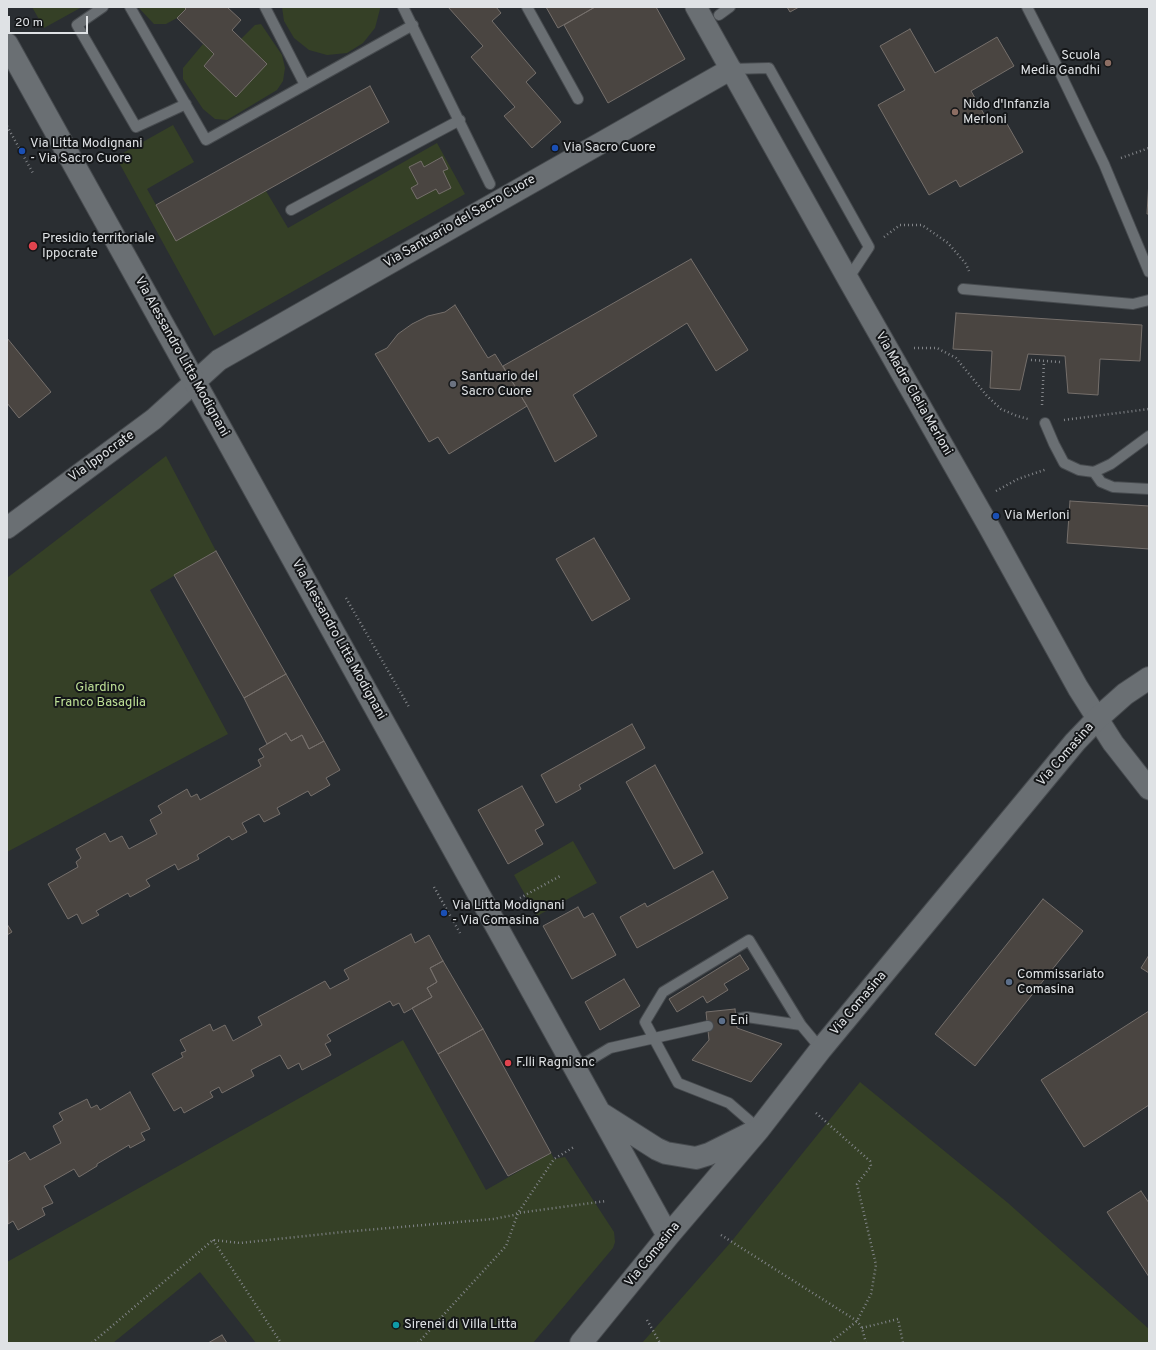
<!DOCTYPE html>
<style>
body{margin:0}
#map{position:relative;width:1156px;height:1350px;overflow:hidden;background:#2a2e32;font-family:Overpass,sans-serif}
canvas{display:block}
.frame{position:absolute;inset:0;border:8px solid #dfe2e5;pointer-events:none}
.scale{position:absolute;left:8px;top:16px;width:80px;height:18px;box-sizing:border-box;border:2px solid #dfe2e5;border-top:0;padding-left:5px;font-size:12px;line-height:14px;white-space:nowrap;color:#dfe2e5;-webkit-text-stroke:3px #141618;paint-order:stroke}
</style>
<div id="map">
<canvas width="1156" height="1350"></canvas>
<div class="frame"></div>
<div class="scale">20 m</div>
</div>
<script>
const ctx = document.querySelector('canvas').getContext('2d');
ctx.lineJoin = 'round';
function paint(path, color) {
  ctx.fillStyle = color;
  ctx.fill(path, 'evenodd');
}
function toPath(rows) {
  const path = new Path2D();
  for (const r of rows) {
    path.moveTo(r[0], r[1]);
    for (let i = 2; i < r.length; i += 2) path.lineTo(r[i], r[i + 1]);
  }
  return path;
}
function stroke(path, color, width, dash) {
  ctx.strokeStyle = color;
  ctx.lineWidth = width;
  ctx.lineCap = dash ? 'butt' : 'round';
  ctx.setLineDash(dash || []);
  ctx.stroke(path);
}
function label(font, color, halo, rows, align = 'center') {
  ctx.font = font + ' Overpass,sans-serif';
  ctx.lineWidth = 4;
  ctx.setLineDash([]);
  ctx.textBaseline = 'middle';
  ctx.strokeStyle = halo;
  ctx.fillStyle = color;
  for (const [text, x, y, turn = 0] of rows) {
    ctx.save();
    ctx.translate(x, y);
    ctx.rotate((+turn || 0) * Math.PI / 180);
    ctx.textAlign = isNaN(turn) ? turn : align;
    if (halo) ctx.strokeText(text, 0, 0);
    ctx.fillText(text, 0, 0);
    ctx.restore();
  }
}
const green = toPath([
 [32,7,82,7,44,28],
 [138,7,184,7,186,9,177,18,166,24,154,24],
 [282,7,380,7,380,9,375,28,363,43,347,53,327,55,309,50,294,38,284,21],
 [261,24,282,55,285,68,283,81,277,90,227,120,215,119,203,109,183,79,183,68,203,44,214,54,204,66,241,39,255,25],
 [173,125,194,162,147,189,176,240,266,191,288,228,437,143,465,194,214,336,116,157],
 [166,456,216,551,150,590,228,734,7,852,7,578],
 [573,841,597,883,537,916,514,875],
 [403,1040,486,1190,551,1153,554,1159,565,1157,614,1232,615,1242,613,1248,533,1343,256,1343,200,1272,113,1343,7,1343,7,1262],
 [860,1082,1008,1203,1149,1329,1149,1343,642,1343,731,1242]
]);
const building = toPath([
 [184,7,227,7,241,20,232,30,267,64,236,97,204,66,214,54,177,18,186,9,184,7],
 [448,7,496,7,501,13,492,21,536,73,526,82,561,122,532,148,504,116,515,107,471,57,483,46,448,7],
 [546,7,595,7,558,28,546,7],
 [595,7,656,7,685,59,608,103,564,25,595,7],
 [787,7,799,7,790,12,787,7],
 [910,29,935,73,997,37,1014,66,971,91,989,123,1002,115,1023,152,960,187,956,180,929,195,878,105,905,90,880,46,910,29],
 [370,86,389,122,176,241,156,205,370,86],
 [442,157,448,169,443,171,451,188,439,194,436,189,417,199,411,188,418,184,409,167,421,161,424,167,442,157],
 [1149,180,1149,214,1147,214,1149,180],
 [691,259,748,350,716,371,687,323,573,395,597,436,555,462,527,406,503,366,691,259],
 [455,305,488,358,495,354,527,406,449,454,438,437,429,442,375,354,387,348,398,334,412,324,428,316,445,312,455,305],
 [956,313,1142,325,1140,361,1100,359,1098,395,1068,393,1065,356,1028,354,1020,390,990,388,992,351,953,349,956,313],
 [7,338,51,392,19,418,7,403,7,338],
 [1070,501,1149,506,1149,549,1067,543,1070,501],
 [594,538,630,599,592,621,556,559,594,538],
 [216,551,286,674,244,698,174,575,216,551],
 [286,674,324,741,309,749,302,735,291,741,286,733,267,744,244,698,286,674],
 [632,724,645,748,579,785,581,789,556,803,541,775,632,724],
 [286,733,291,741,302,735,309,749,324,741,340,770,326,778,330,785,311,796,308,791,277,808,280,814,264,822,259,814,242,823,247,832,232,840,229,836,197,855,199,859,178,870,175,864,146,880,150,886,130,897,128,893,96,911,99,915,82,924,77,914,68,919,48,884,78,867,76,862,81,858,76,849,105,833,110,842,122,836,129,849,157,834,150,820,162,813,158,806,187,789,191,797,197,794,200,800,261,766,258,760,264,757,259,749,286,733],
 [655,765,703,853,674,869,626,782,655,765],
 [522,786,544,825,535,830,543,844,508,864,478,810,522,786],
 [713,871,728,898,637,948,620,917,645,903,647,907,713,871],
 [1043,899,1083,931,975,1066,935,1034,1043,899],
 [578,907,584,918,593,913,616,955,572,979,543,926,578,907],
 [7,924,12,932,7,935,7,924],
 [411,934,415,943,429,935,443,961,430,968,437,982,427,988,432,997,404,1013,399,1003,393,1006,390,1001,327,1035,331,1041,325,1044,331,1055,302,1070,299,1063,288,1069,280,1055,251,1070,254,1076,222,1093,219,1087,210,1092,213,1097,184,1113,181,1107,174,1111,152,1074,183,1057,181,1053,186,1051,180,1040,210,1024,213,1031,225,1025,233,1041,262,1025,258,1017,325,981,330,989,349,979,344,970,411,934],
 [740,955,749,969,724,984,728,990,707,1003,703,996,677,1012,669,999,740,955],
 [1149,955,1149,973,1141,968,1149,955],
 [443,961,483,1029,438,1054,412,1008,432,997,427,988,437,982,430,968,443,961],
 [624,979,640,1006,600,1030,585,1002,624,979],
 [735,1009,737,1028,782,1044,751,1082,692,1060,709,1040,706,1012,735,1009],
 [1149,1011,1149,1105,1084,1147,1041,1080,1149,1011],
 [483,1029,551,1153,508,1176,438,1054,483,1029],
 [130,1092,150,1129,141,1133,145,1140,130,1148,129,1145,97,1164,97,1166,79,1177,74,1169,44,1186,53,1203,42,1208,45,1215,18,1230,13,1221,8,1224,7,1165,8,1164,7,1162,25,1152,30,1160,61,1143,53,1126,63,1120,59,1113,87,1099,91,1108,97,1105,100,1110,130,1092],
 [1141,1191,1149,1203,1149,1277,1107,1212,1141,1191],
 [222,1335,227,1343,208,1343,222,1335]
]);
const path = toPath([
 [7,126,34,175],
 [1121,158,1149,148],
 [884,237,900,225,922,225,948,243,966,264,969,271],
 [914,348,937,348,956,358,987,396,1001,409,1017,416,1028,419],
 [1031,360,1060,362],
 [1042,405,1044,361],
 [1064,420,1149,409],
 [996,491,1018,479,1047,469],
 [346,598,409,707],
 [434,887,460,933],
 [520,898,562,875],
 [816,1113,870,1161,871,1166,857,1184,876,1265,871,1294,857,1321,830,1343],
 [721,1235,857,1321,862,1328,866,1343],
 [213,1240,281,1343],
 [647,1320,660,1343],
 [862,1328,898,1319,903,1343],
 [92,1343,213,1240,240,1243,343,1232,493,1219,514,1215,518,1213,554,1159,574,1147],
 [418,1343,506,1246,518,1213,606,1201]
]);
const lane = toPath([
 [103,7,77,25,136,127,186,104],
 [130,7,206,140,413,25],
 [265,7,305,85],
 [403,7,490,184],
 [527,7,578,99],
 [1027,7,1053,58,1104,164,1149,272],
 [719,15,730,7],
 [731,69,769,68,869,247,848,279],
 [291,210,460,120],
 [963,289,1133,304,1149,300],
 [1045,423,1054,444,1064,463,1079,470,1094,472,1111,464,1149,436],
 [1094,472,1101,482,1113,487,1149,489],
 [736,1019,747,1017,801,1025],
 [575,1069,610,1048,708,1026],
 [759,1129,729,1103,678,1083,645,1022,663,992,749,940,801,1025,821,1049]
]);
const street = toPath([
 [696,7,848,279,988,525,1078,688,1113,743,1149,789],
 [7,528,154,419,219,360,731,69]
]);
const secondary = toPath([
 [7,44,216,420,668,1236],
 [602,1114,657,1149,666,1153,696,1158,709,1154,751,1133],
 [581,1343,668,1236,759,1129,821,1049,1075,742,1098,718,1125,694,1149,678]
]);
const markers = [
 [1108,63,4,"#8d6e63"],
 [955,112,4,"#8d6e63"],
 [555,148,4,"#1a4fb4"],
 [22,151,4,"#1a4fb4"],
 [33,246,5,"#e0444e"],
 [453,384,4,"#6b7280"],
 [996,516,4,"#1a4fb4"],
 [444,913,4,"#1a4fb4"],
 [1009,982,4,"#5c6f8a"],
 [722,1021,4,"#5c6f8a"],
 [508,1063,4,"#e0444e"],
 [396,1325,4,"#0f9aa8"]
];
const poiNames = [
 ["Scuola",1100,56,"right"],
 ["Media Gandhi",1100,71,"right"],
 ["Nido d'Infanzia",963,105],
 ["Merloni",963,120],
 ["Via Litta Modignani",30,144],
 ["- Via Sacro Cuore",30,159],
 ["Via Sacro Cuore",563,148],
 ["Presidio territoriale",42,239],
 ["Ippocrate",42,254],
 ["Santuario del",461,377],
 ["Sacro Cuore",461,392],
 ["Via Merloni",1004,516],
 ["Via Litta Modignani",452,906],
 ["- Via Comasina",452,921],
 ["Commissariato",1017,975],
 ["Comasina",1017,990],
 ["Eni",730,1021],
 ["F.lli Ragni snc",516,1063],
 ["Sirenei di Villa Litta",404,1325]
];
const streetNames = [
 ["Via Santuario del Sacro Cuore",460,222,-30],
 ["Via Alessandro Litta Modignani",181,357,61],
 ["Via Madre Clelia Merloni",913,394,60],
 ["Via Ippocrate",102,457,-36],
 ["Via Alessandro Litta Modignani",338,640,61],
 ["Via Comasina",1066,755,-49],
 ["Via Comasina",859,1004,-50],
 ["Via Comasina",653,1255,-51]
];
const parkNames = [
 ["Giardino",100,688],
 ["Franco Basaglia",100,703]
];
paint(green, '#354026');
paint(building, '#4a4541');
stroke(building, '#756f6b', 1);
stroke(lane, '#474b4f', 12);
stroke(street, '#474b4f', 23);
stroke(secondary, '#474b4f', 24);
stroke(path, '#828589', 2.5, [1, 3]);
stroke(lane, '#6a6f73', 10);
stroke(street, '#6a6f73', 21);
stroke(secondary, '#6a6f73', 22);
for (const [x, y, r, color] of markers) {
  const dot = new Path2D();
  dot.arc(x, y, r, 0, 2 * Math.PI);
  ctx.fillStyle = color;
  ctx.fill(dot);
  stroke(dot, '#141618', 1.5);
}
label('13px', '#dfe2e5', '#141618', poiNames, 'left');
label('13px', '#dfe2e5', '#141618', streetNames);
label('13px', '#bee096', '#141618', parkNames);
</script>
